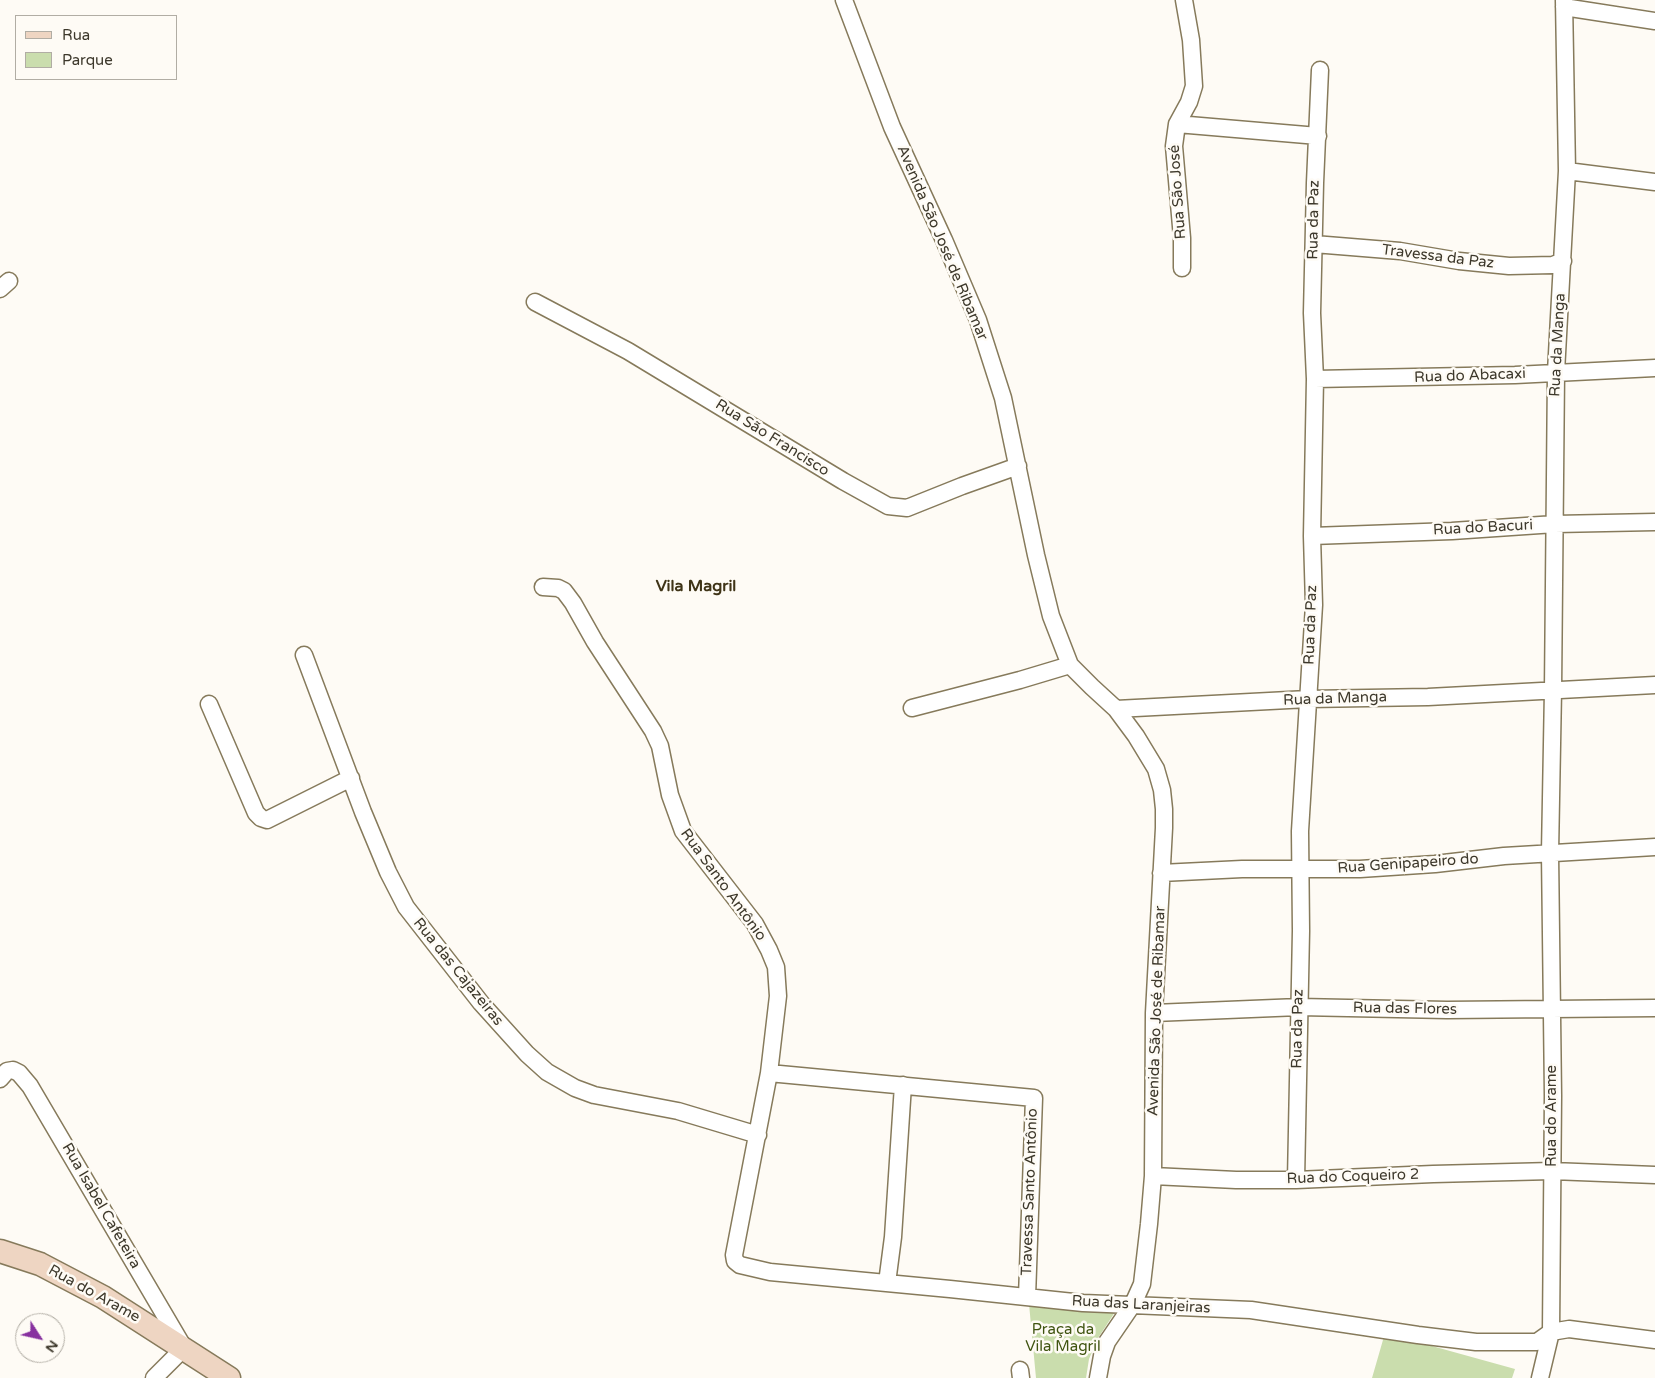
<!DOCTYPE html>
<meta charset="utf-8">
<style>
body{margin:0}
#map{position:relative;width:1655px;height:1378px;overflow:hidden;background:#fefbf5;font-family:"Varela Round",sans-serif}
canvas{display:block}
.legend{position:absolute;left:15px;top:15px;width:162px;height:65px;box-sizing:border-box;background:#fefbf5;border:1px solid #b1ada4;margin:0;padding:6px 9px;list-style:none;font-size:15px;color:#3d382b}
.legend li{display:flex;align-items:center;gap:10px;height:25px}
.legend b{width:25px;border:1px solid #b1ada4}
.north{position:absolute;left:15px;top:1313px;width:50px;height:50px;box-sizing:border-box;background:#fefbf5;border:1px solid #b1ada4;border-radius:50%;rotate:125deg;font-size:14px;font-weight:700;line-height:20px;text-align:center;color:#3d382b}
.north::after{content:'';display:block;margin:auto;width:18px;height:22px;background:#87319f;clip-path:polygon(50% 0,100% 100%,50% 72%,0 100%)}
</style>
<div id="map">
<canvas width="1655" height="1378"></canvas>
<ul class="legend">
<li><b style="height:6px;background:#eed5c2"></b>Rua</li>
<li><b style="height:14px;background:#caddad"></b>Parque</li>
</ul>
<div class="north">N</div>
</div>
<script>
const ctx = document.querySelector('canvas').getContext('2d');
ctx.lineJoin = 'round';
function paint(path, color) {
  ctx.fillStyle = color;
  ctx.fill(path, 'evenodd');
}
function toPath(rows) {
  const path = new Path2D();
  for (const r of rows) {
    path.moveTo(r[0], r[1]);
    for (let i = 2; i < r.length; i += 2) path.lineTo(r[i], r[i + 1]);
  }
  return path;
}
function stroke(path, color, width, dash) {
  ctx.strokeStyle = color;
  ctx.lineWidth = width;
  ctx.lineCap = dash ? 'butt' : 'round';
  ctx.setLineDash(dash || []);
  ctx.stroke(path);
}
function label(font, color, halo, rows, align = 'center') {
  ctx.font = font + ' "Varela Round",sans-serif';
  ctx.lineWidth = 5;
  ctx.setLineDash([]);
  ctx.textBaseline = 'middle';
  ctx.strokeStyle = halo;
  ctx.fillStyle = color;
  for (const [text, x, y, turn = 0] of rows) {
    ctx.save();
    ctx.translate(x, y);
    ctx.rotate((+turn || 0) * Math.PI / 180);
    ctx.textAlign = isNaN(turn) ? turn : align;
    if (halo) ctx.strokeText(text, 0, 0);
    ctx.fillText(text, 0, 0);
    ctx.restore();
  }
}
const green = toPath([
 [1029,1304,1115,1312,1098,1338,1089,1359,1086,1378,1036,1378],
 [1385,1333,1515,1369,1512,1378,1372,1378]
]);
const street = toPath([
 [844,0,892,127,944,240,978,320,1003,398,1036,555,1051,616,1070,665,1092,687,1116,709,1136,736,1156,769,1162,790,1164,809,1164,828,1154,1013,1153,1176,1149,1224,1142,1284,1133,1304,1107,1342,1102,1356,1098,1378],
 [1564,7,1655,21],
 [1177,124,1318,136],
 [1567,171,1655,182],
 [1314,244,1400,251,1459,261,1509,266,1553,265,1563,261],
 [1182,268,1182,238,1174,146,1177,124,1189,102,1194,86,1191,40,1184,0],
 [0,289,9,281],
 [535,302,628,351,843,481,888,506,907,508,962,486,1018,466],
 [1315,379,1515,375,1655,368],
 [1312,536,1452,531,1555,524,1655,522],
 [543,587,558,588,564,591,573,603,595,642,653,731,660,746,670,795,683,831,755,924,769,950,776,967,778,996,769,1073,734,1255,735,1261,740,1265,770,1272,950,1289,1083,1303,1251,1310,1418,1335,1476,1342,1537,1342,1551,1332,1569,1329,1655,1340],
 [304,655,363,812,388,872,406,907,481,1003,527,1054,547,1072,575,1088,594,1095,678,1111,758,1135],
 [209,704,256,813,261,818,267,820,351,778],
 [912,708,1020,680,1070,665],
 [1116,709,1308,699,1428,697,1655,685],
 [1161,873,1242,869,1360,869,1435,864,1504,856,1655,847],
 [1154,1013,1299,1007,1447,1010,1655,1008],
 [769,1073,1034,1098,1027,1297],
 [0,1079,7,1071,13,1070,19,1073,30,1086,184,1348,154,1378],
 [1153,1176,1236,1180,1296,1180,1433,1174,1552,1171,1655,1175],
 [1296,1180,1301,931,1300,831,1314,605,1312,536,1315,379,1312,313,1315,183,1320,70],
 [887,1283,893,1237,903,1085],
 [1020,1370,1021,1378],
 [1540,1378,1551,1332,1553,1096,1550,853,1553,690,1556,372,1567,171,1564,0]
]);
const secondary = toPath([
 [0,1251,40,1264,103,1297,229,1378]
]);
const streetNames = [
 ["Rua São José",1178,192,-94],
 ["Rua da Paz",1314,220,-89],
 ["Avenida São José de Ribamar",942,243,67],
 ["Travessa da Paz",1438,257,7],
 ["Rua da Manga",1558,345,-87],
 ["Rua do Abacaxi",1470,376,-2],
 ["Rua São Francisco",772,438,32],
 ["Rua do Bacuri",1483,528,-3],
 ["Rua da Paz",1311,625,-88],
 ["Rua da Manga",1335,699,-2],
 ["Rua Genipapeiro do",1408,864,-4],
 ["Rua Santo Antônio",723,885,54],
 ["Rua das Cajazeiras",458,972,51],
 ["Rua das Flores",1405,1009,1],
 ["Avenida São José de Ribamar",1157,1011,-88],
 ["Rua da Paz",1298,1029,-89],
 ["Rua do Arame",1552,1116,-90],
 ["Rua do Coqueiro 2",1353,1177,-2],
 ["Travessa Santo Antônio",1030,1192,-88],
 ["Rua Isabel Cafeteira",101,1206,60],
 ["Rua do Arame",94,1294,29],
 ["Rua das Laranjeiras",1141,1305,3]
];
const parkNames = [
 ["Praça da",1063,1330],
 ["Vila Magril",1063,1347]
];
const neighbourhoodNames = [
 ["Vila Magril",696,587]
];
paint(green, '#caddad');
stroke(street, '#867a5b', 19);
stroke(secondary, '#867a5b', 25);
stroke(street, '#fff', 16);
stroke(secondary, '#eed5c2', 22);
label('15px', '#3d382b', '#fefbf5', streetNames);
label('15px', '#3f5410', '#fefbf5', parkNames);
label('bold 16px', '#3f3417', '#fefbf5', neighbourhoodNames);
</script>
